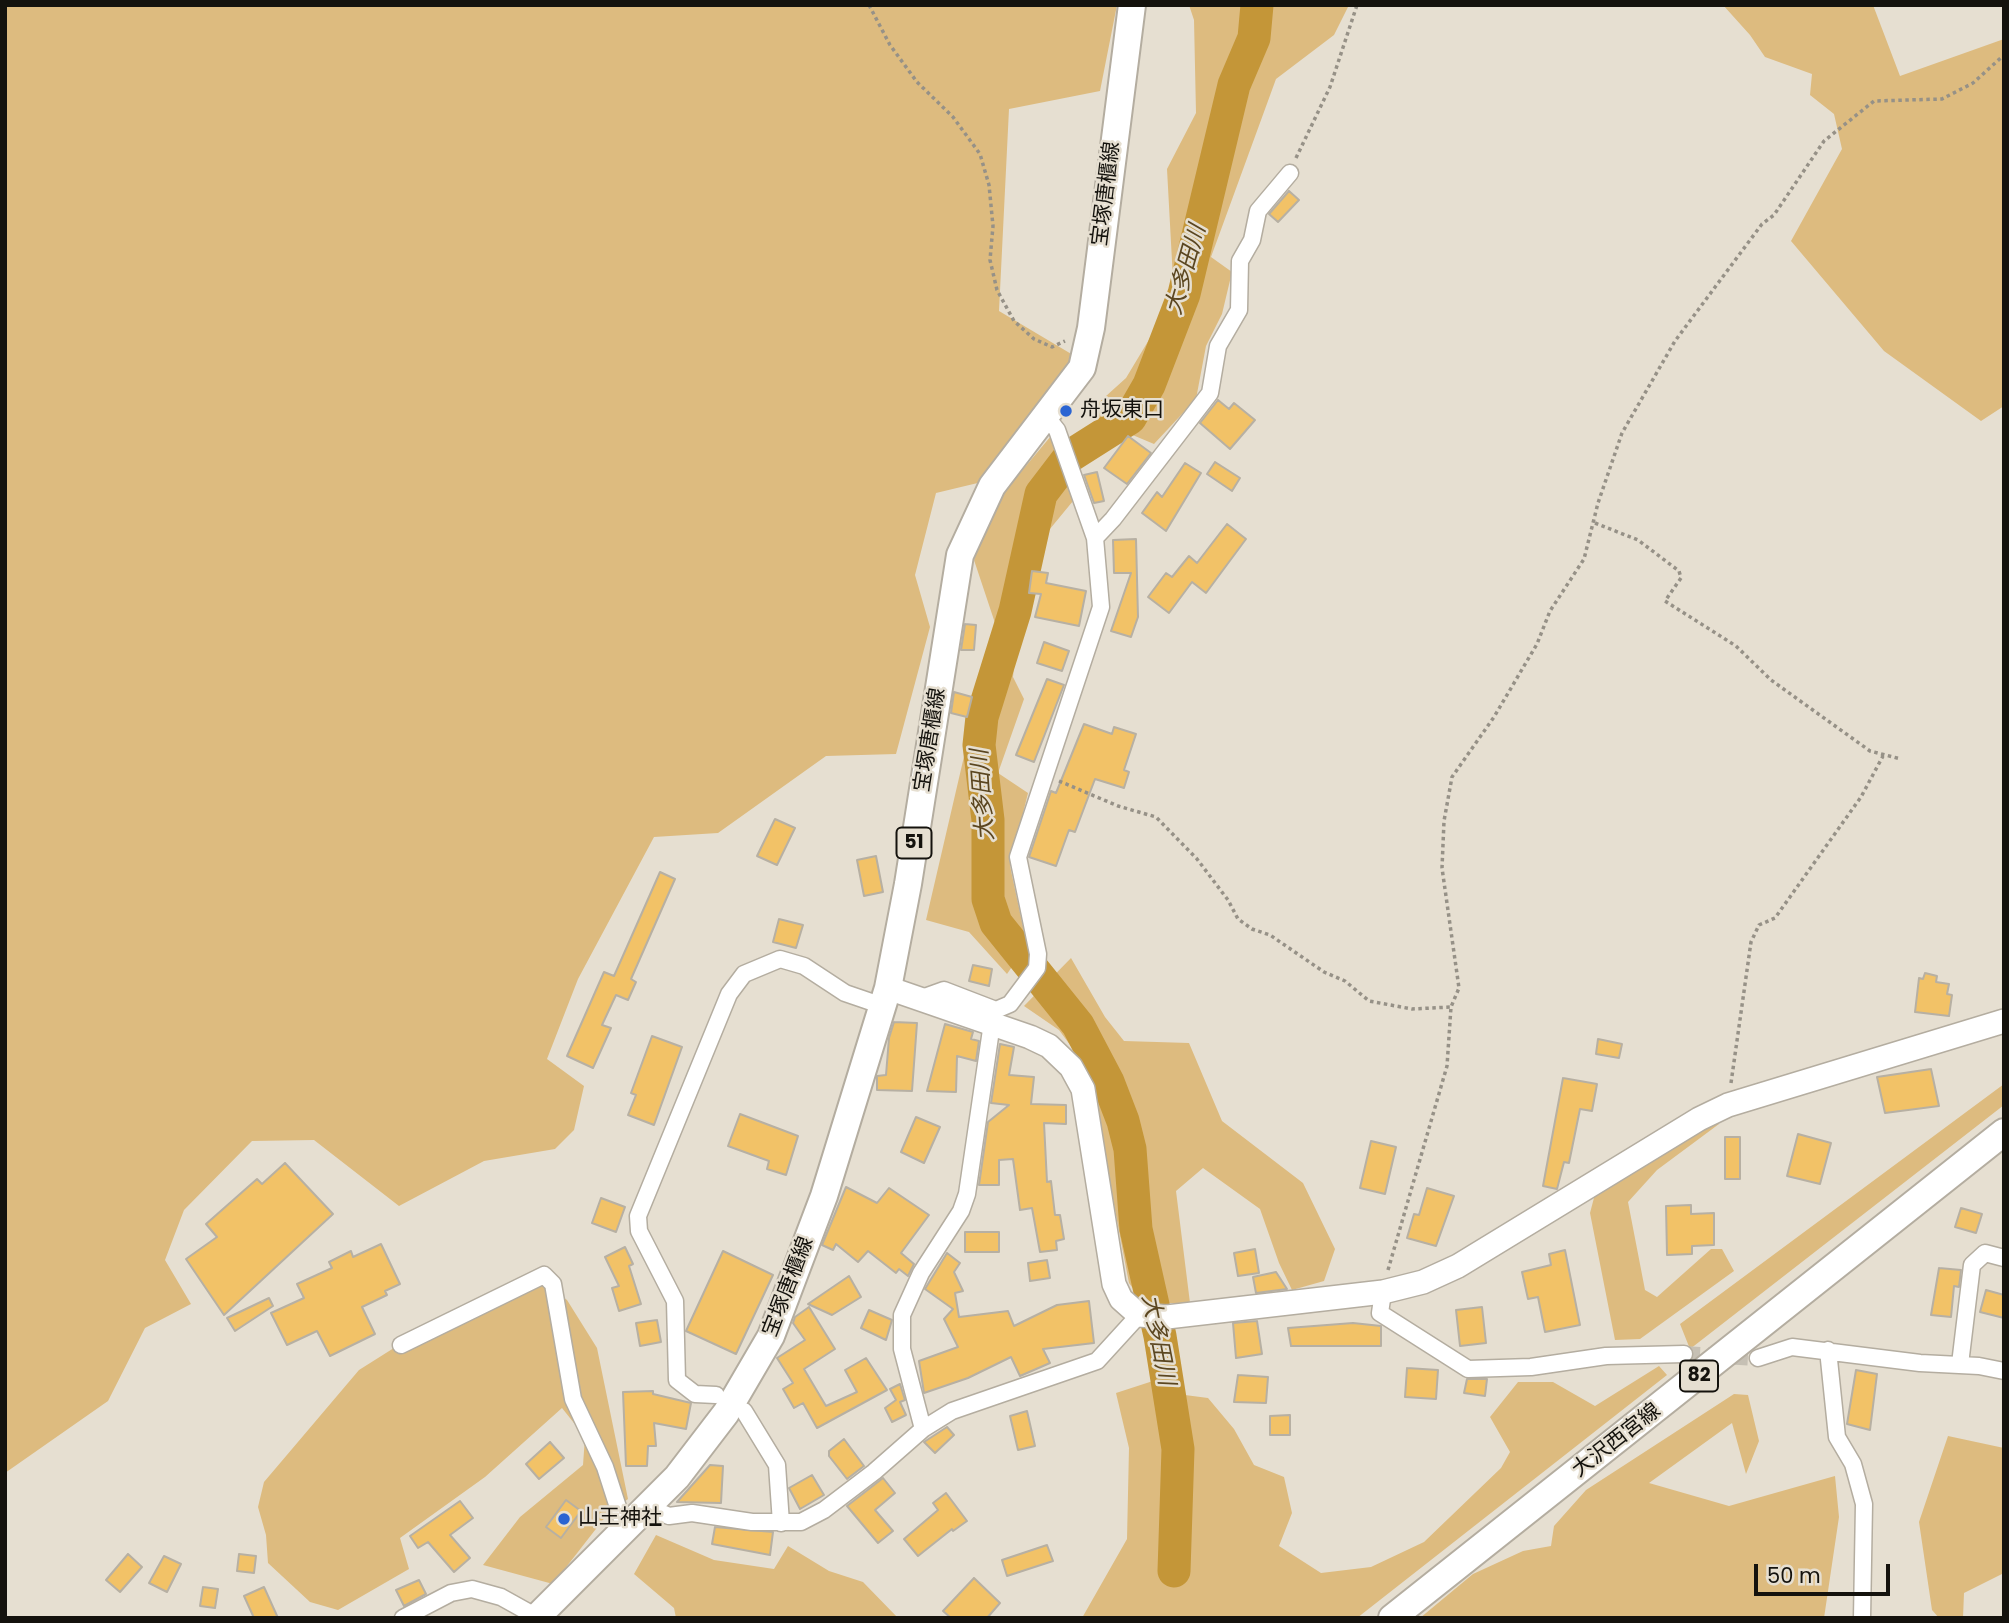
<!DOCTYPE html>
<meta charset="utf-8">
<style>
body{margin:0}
#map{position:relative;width:2009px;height:1623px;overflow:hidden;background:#e6dfd1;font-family:Poppins,sans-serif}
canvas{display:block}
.frame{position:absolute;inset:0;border:7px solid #14120d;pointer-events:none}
.scale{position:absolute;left:1754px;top:1564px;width:136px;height:32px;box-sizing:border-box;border:4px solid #14120d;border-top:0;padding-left:9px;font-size:21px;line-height:24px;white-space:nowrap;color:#14120d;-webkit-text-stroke:5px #e6dfd1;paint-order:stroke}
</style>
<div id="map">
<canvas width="2009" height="1623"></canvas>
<div class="frame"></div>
<div class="scale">50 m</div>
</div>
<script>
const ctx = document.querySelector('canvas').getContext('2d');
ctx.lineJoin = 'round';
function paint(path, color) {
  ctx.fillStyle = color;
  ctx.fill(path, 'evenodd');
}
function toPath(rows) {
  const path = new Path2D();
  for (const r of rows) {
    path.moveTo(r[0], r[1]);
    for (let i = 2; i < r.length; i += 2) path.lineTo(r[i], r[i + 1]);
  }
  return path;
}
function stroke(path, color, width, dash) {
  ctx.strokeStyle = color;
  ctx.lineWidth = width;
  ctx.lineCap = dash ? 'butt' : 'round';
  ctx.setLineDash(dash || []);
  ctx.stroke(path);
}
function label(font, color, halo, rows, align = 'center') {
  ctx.font = font + ' Poppins,"Noto Sans JP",sans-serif';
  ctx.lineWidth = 5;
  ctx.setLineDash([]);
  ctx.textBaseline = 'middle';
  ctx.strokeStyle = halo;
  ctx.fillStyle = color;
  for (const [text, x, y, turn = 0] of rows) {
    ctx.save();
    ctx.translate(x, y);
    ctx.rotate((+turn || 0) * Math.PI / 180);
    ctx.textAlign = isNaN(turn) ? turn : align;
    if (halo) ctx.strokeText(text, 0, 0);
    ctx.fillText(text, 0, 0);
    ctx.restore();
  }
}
const green = toPath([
 [5,5,1117,5,1100,91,1009,109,999,311,1073,355,1038,422,986,481,936,493,915,575,930,627,896,754,826,756,718,833,654,837,578,979,547,1059,584,1086,574,1130,555,1149,484,1161,399,1206,314,1140,252,1141,184,1210,165,1260,191,1304,145,1328,108,1401,5,1473],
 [1189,5,1349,5,1334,35,1276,79,1211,257,1232,272,1222,314,1206,346,1196,399,1154,444,1085,415,1126,378,1174,298,1167,169,1196,113,1194,20],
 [1723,5,1873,5,1900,76,2004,39,2004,406,1981,421,1884,351,1791,241,1842,149,1834,114,1810,95,1812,74,1765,57,1750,35],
 [1056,430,1073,501,1031,552,1019,613,1013,677,1024,699,998,773,1028,793,1010,866,1027,945,1007,974,969,932,926,920,995,623,974,560,994,504],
 [1071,958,1105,1017,1124,1041,1189,1043,1222,1121,1303,1183,1335,1249,1324,1281,1292,1290,1279,1263,1260,1209,1203,1168,1176,1191,1190,1303,1144,1303,1129,1283,1088,1069,1059,1030,1024,1006],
 [2004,1084,2004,1105,1690,1349,1680,1324],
 [1708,1122,1719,1124,1657,1170,1628,1202,1645,1290,1657,1297,1711,1249,1722,1249,1734,1271,1640,1339,1615,1340,1590,1213,1595,1194],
 [535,1276,567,1300,597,1348,628,1499,606,1516,553,1584,483,1565,520,1517,583,1465,585,1437,562,1408,485,1477,400,1538,409,1569,338,1610,310,1602,268,1563,266,1535,258,1507,264,1482,359,1370,405,1341],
 [1659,1366,1667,1375,1357,1618,1082,1618,1127,1539,1129,1448,1116,1393,1156,1380,1185,1395,1208,1398,1234,1429,1254,1465,1284,1477,1292,1513,1279,1546,1321,1573,1371,1567,1424,1542,1501,1468,1510,1452,1490,1417,1518,1382,1553,1382,1595,1406],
 [1734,1394,1748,1395,1759,1441,1746,1474,1732,1423,1649,1483,1729,1506,1835,1476,1839,1517,1824,1618,1420,1618,1473,1574,1523,1551,1551,1546,1554,1526,1586,1490],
 [1948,1436,2004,1448,2004,1573,1964,1593,1963,1618,1939,1618,1932,1610,1919,1522],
 [656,1535,714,1560,774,1569,788,1546,829,1571,863,1582,898,1618,676,1618,674,1608,634,1574]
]);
const river = toPath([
 [1174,1571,1178,1449,1160,1336,1136,1229,1130,1149,1123,1121,1108,1082,1078,1025,996,923,988,899,988,820,979,745,982,717,1015,611,1041,494,1070,456,1130,418,1149,385,1184,294,1234,85,1254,38,1257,5]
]);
const building = toPath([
 [1289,191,1299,200,1278,222,1269,214,1289,191],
 [1218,400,1229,409,1234,403,1255,420,1230,449,1200,423,1218,400],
 [1128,436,1151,453,1127,484,1104,468,1128,436],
 [1215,462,1240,478,1232,491,1207,474,1215,462],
 [1185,463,1201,473,1166,531,1142,513,1157,492,1162,497,1185,463],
 [1097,472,1104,501,1094,503,1084,475,1097,472],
 [1227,524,1246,539,1206,593,1192,582,1169,613,1148,597,1166,573,1172,577,1189,556,1197,563,1227,524],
 [1136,539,1138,617,1131,637,1111,631,1131,573,1114,573,1113,540,1136,539],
 [1032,571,1048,573,1046,583,1086,591,1079,626,1035,617,1041,594,1029,593,1032,571],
 [965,624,976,625,974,650,961,650,965,624],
 [1044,642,1069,651,1062,671,1037,663,1044,642],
 [1047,679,1064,685,1034,762,1016,755,1047,679],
 [954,692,972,697,967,717,951,713,954,692],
 [1084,724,1112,734,1114,727,1136,734,1124,770,1129,772,1124,788,1095,779,1075,832,1069,830,1056,866,1029,857,1051,791,1056,793,1084,724],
 [775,819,795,828,777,865,757,856,775,819],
 [876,856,883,892,864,896,857,860,876,856],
 [660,872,675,879,631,979,636,982,628,1000,616,995,602,1025,611,1028,593,1068,567,1056,604,972,614,976,660,872],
 [779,919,803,925,796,948,773,942,779,919],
 [973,965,992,969,989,986,969,981,973,965],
 [1925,973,1937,976,1936,982,1949,984,1947,994,1952,995,1949,1016,1915,1012,1919,978,1923,979,1925,973],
 [894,1022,917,1023,912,1091,877,1090,877,1076,886,1075,889,1038,894,1022],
 [945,1024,973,1032,971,1039,979,1041,976,1061,957,1056,956,1092,927,1091,945,1024],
 [652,1036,682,1047,654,1125,628,1115,636,1095,631,1093,652,1036],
 [1598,1039,1622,1044,1619,1058,1596,1054,1598,1039],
 [1000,1044,1014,1047,1009,1075,1034,1077,1031,1104,1066,1105,1066,1124,1044,1123,1047,1182,1051,1181,1055,1215,1060,1215,1064,1239,1056,1241,1057,1250,1040,1252,1032,1208,1020,1210,1013,1159,999,1160,999,1185,979,1185,988,1122,1009,1105,991,1103,1000,1044],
 [1931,1069,1939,1106,1885,1113,1877,1077,1931,1069],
 [1563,1078,1597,1084,1592,1111,1580,1109,1569,1163,1564,1162,1557,1189,1543,1186,1563,1078],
 [740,1114,798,1136,786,1175,767,1169,769,1161,728,1146,740,1114],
 [916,1117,940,1127,924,1163,901,1152,916,1117],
 [1798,1134,1831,1143,1820,1184,1787,1176,1798,1134],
 [1725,1137,1740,1137,1740,1179,1725,1179,1725,1137],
 [1371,1141,1396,1147,1385,1194,1360,1188,1371,1141],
 [285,1163,333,1214,224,1315,186,1259,217,1237,206,1224,257,1179,262,1184,285,1163],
 [846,1187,877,1203,889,1188,929,1215,901,1253,914,1264,908,1276,899,1269,896,1273,868,1251,858,1262,836,1244,833,1250,822,1245,846,1187],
 [1427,1188,1454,1196,1436,1246,1407,1238,1414,1214,1419,1215,1427,1188],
 [601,1198,625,1207,616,1232,592,1223,601,1198],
 [1691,1205,1691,1214,1714,1213,1714,1245,1692,1246,1692,1254,1667,1255,1666,1206,1691,1205],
 [1961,1208,1982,1214,1976,1233,1955,1227,1961,1208],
 [965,1232,999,1232,999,1252,965,1252,965,1232],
 [381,1244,400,1284,385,1291,387,1295,362,1307,375,1334,330,1356,317,1331,287,1345,271,1313,304,1298,297,1284,332,1268,329,1262,351,1251,353,1257,381,1244],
 [625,1247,633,1264,629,1266,641,1304,619,1311,612,1288,619,1286,605,1257,625,1247],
 [1255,1249,1259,1273,1238,1276,1234,1253,1255,1249],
 [1565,1250,1580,1325,1545,1332,1538,1297,1528,1299,1522,1272,1551,1265,1549,1254,1565,1250],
 [723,1251,773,1275,736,1354,686,1331,723,1251],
 [947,1253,960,1263,954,1272,963,1291,955,1293,959,1317,1008,1311,1014,1326,1057,1305,1089,1301,1094,1343,1043,1349,1050,1363,1020,1376,1011,1357,968,1378,924,1393,919,1361,958,1347,944,1319,953,1309,925,1289,947,1253],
 [1047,1260,1050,1278,1030,1281,1028,1263,1047,1260],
 [1939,1268,1961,1270,1959,1287,1954,1286,1951,1317,1931,1315,1939,1268],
 [1276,1272,1287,1289,1256,1293,1253,1277,1276,1272],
 [849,1276,861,1297,832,1315,808,1304,849,1276],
 [1986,1290,2004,1295,2004,1318,1980,1312,1986,1290],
 [269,1298,273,1306,235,1331,227,1318,269,1298],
 [809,1307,835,1349,804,1369,826,1406,857,1392,845,1370,866,1358,887,1390,817,1428,803,1403,794,1408,783,1389,793,1383,777,1358,805,1340,793,1323,795,1317,809,1307],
 [1482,1307,1486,1343,1460,1346,1456,1310,1482,1307],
 [869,1310,892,1320,886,1340,861,1328,869,1310],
 [657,1320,661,1342,640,1346,636,1323,657,1320],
 [1257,1321,1262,1354,1236,1358,1233,1323,1257,1321],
 [1353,1323,1381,1326,1381,1346,1291,1346,1288,1328,1353,1323],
 [1407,1368,1438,1370,1436,1399,1405,1397,1407,1368],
 [1856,1370,1877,1374,1870,1430,1847,1424,1856,1370],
 [1238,1375,1268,1377,1266,1403,1234,1402,1238,1375],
 [1467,1379,1487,1379,1485,1396,1464,1393,1467,1379],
 [900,1384,905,1400,900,1402,906,1415,892,1422,885,1408,896,1400,890,1389,900,1384],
 [653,1391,653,1394,691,1403,686,1429,654,1423,656,1446,648,1446,647,1466,626,1466,623,1392,653,1391],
 [1027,1411,1035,1446,1018,1450,1010,1416,1027,1411],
 [1290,1415,1290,1435,1270,1435,1270,1416,1290,1415],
 [947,1427,954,1435,935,1453,924,1442,947,1427],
 [844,1439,864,1466,847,1479,829,1456,829,1451,844,1439],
 [550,1442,564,1458,539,1479,526,1464,550,1442],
 [710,1465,723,1466,721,1503,677,1502,710,1465],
 [812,1475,824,1495,800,1509,789,1488,812,1475],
 [883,1478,895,1493,875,1510,893,1531,878,1543,847,1506,883,1478],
 [946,1493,967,1521,953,1531,952,1529,918,1556,904,1539,938,1510,933,1503,946,1493],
 [566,1500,581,1511,561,1538,546,1527,566,1500],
 [460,1501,473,1518,450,1535,470,1558,454,1572,428,1542,418,1548,410,1536,460,1501],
 [715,1527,773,1532,770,1555,712,1544,715,1527],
 [1047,1545,1053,1561,1007,1576,1002,1560,1047,1545],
 [128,1554,142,1567,120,1592,106,1580,128,1554],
 [239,1554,256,1556,254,1573,237,1571,239,1554],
 [164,1556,181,1564,167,1592,149,1583,164,1556],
 [974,1578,1000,1603,987,1618,951,1618,943,1611,974,1578],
 [419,1580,426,1594,404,1606,396,1590,419,1580],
 [203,1587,218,1589,215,1608,200,1606,203,1587],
 [264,1587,278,1618,254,1618,244,1596,264,1587]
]);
const streetTunnel = toPath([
 [1684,1354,1758,1358]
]);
const path = toPath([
 [869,5,890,45,917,82,953,117,980,154,989,185,993,226,990,260,997,290,1014,321,1034,339,1052,347,1065,341],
 [1296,158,1330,87,1357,5],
 [1595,523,1638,540,1679,571,1681,578,1665,601,1736,646,1771,680,1870,751,1901,759],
 [1059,781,1118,806,1156,817,1197,859,1228,900,1238,919,1252,929,1270,935,1324,972,1345,981,1369,1001,1412,1009,1451,1007],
 [1731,1083,1751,942,1759,925,1775,918,1861,797,1883,756],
 [1388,1270,1447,1066,1451,1007,1459,988,1442,868,1444,821,1452,777,1494,717,1537,644,1550,611,1584,559,1598,503,1622,433,1675,341,1762,224,1774,215,1824,141,1874,101,1942,99,1973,83,2004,55]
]);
const street = toPath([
 [1046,416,1057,430,1095,538],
 [919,999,944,990,996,1010,1010,1004,1037,968,1038,954,1018,857,1101,607,1095,538,1113,519,1210,393,1218,346,1239,310,1240,261,1252,240,1258,211,1290,173],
 [1383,1292,1380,1313,1468,1369,1531,1367,1606,1356,1684,1354],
 [401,1345,544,1275,553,1284,573,1399,605,1467,625,1529],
 [1828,1350,1837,1437,1853,1464,1864,1504,1862,1618],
 [1758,1358,1792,1347,1920,1363,1979,1366,2004,1371],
 [1960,1364,1972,1265,1985,1253,2004,1258],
 [716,1395,695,1394,677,1380,675,1301,639,1231,638,1216,729,994,744,974,780,959,804,966,845,993,883,1006],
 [744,1411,777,1465,781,1523],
 [923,1429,902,1349,902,1315,921,1273,961,1211,967,1194,992,1023],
 [647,1507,669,1516,692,1513,752,1522,801,1522,824,1510,874,1472,923,1429,952,1411,1097,1361,1139,1315],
 [403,1618,451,1593,472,1589,501,1597,537,1617]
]);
const secondary = toPath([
 [888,988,1030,1037,1049,1046,1071,1067,1083,1089,1114,1284,1121,1299,1139,1315,1167,1317,1383,1292,1423,1282,1458,1266,1699,1119,1728,1105,2004,1021]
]);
const primary = toPath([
 [536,1618,677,1477,726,1413,771,1336,824,1196,888,988,908,884,960,555,992,486,1082,368,1091,328,1132,5],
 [1392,1618,2004,1132]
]);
const markers = [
 [1066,411,7,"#2a64d2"],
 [564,1519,7,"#2a64d2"]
];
const shields = [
 [914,843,35],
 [1699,1376,38]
];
const shieldNames = [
 ["51",914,843],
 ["82",1699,1376]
];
const streetNames = [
 ["宝塚唐櫃線",1107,194,-83],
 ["宝塚唐櫃線",931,740,-81],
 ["宝塚唐櫃線",789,1287,-69],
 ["大沢西宮線",1617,1441,-38]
];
const poiNames = [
 ["舟坂東口",1080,411],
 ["山王神社",578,1519]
];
const waterNames = [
 ["大多田川",1187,270,-74],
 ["大多田川",984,795,-94],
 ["大多田川",1157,1340,79]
];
paint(green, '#ddbb7f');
stroke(river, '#c49638', 33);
paint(building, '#f2c267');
stroke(building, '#b7b0a3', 2);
stroke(streetTunnel, '#c6c0b4', 16, [16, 8]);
stroke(street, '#b4ada0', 19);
stroke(secondary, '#b4ada0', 26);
stroke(primary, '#b4ada0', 30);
stroke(path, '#969187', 3.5, [3.5, 3.5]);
stroke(street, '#fff', 16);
stroke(secondary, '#fff', 23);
stroke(primary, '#fff', 26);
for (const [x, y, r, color] of markers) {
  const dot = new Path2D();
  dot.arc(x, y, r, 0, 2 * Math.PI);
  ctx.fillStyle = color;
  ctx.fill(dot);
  stroke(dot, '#e6dfd1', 2.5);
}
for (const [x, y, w] of shields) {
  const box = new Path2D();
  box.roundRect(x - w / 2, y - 15.5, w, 31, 5);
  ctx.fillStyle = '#e6dfd1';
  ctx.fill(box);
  stroke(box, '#14120d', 2);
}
label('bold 19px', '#14120d', null, shieldNames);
label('21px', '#14120d', '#e6dfd1', streetNames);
label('21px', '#14120d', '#e6dfd1', poiNames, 'left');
label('italic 23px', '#5b4620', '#e6dfd1', waterNames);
</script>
